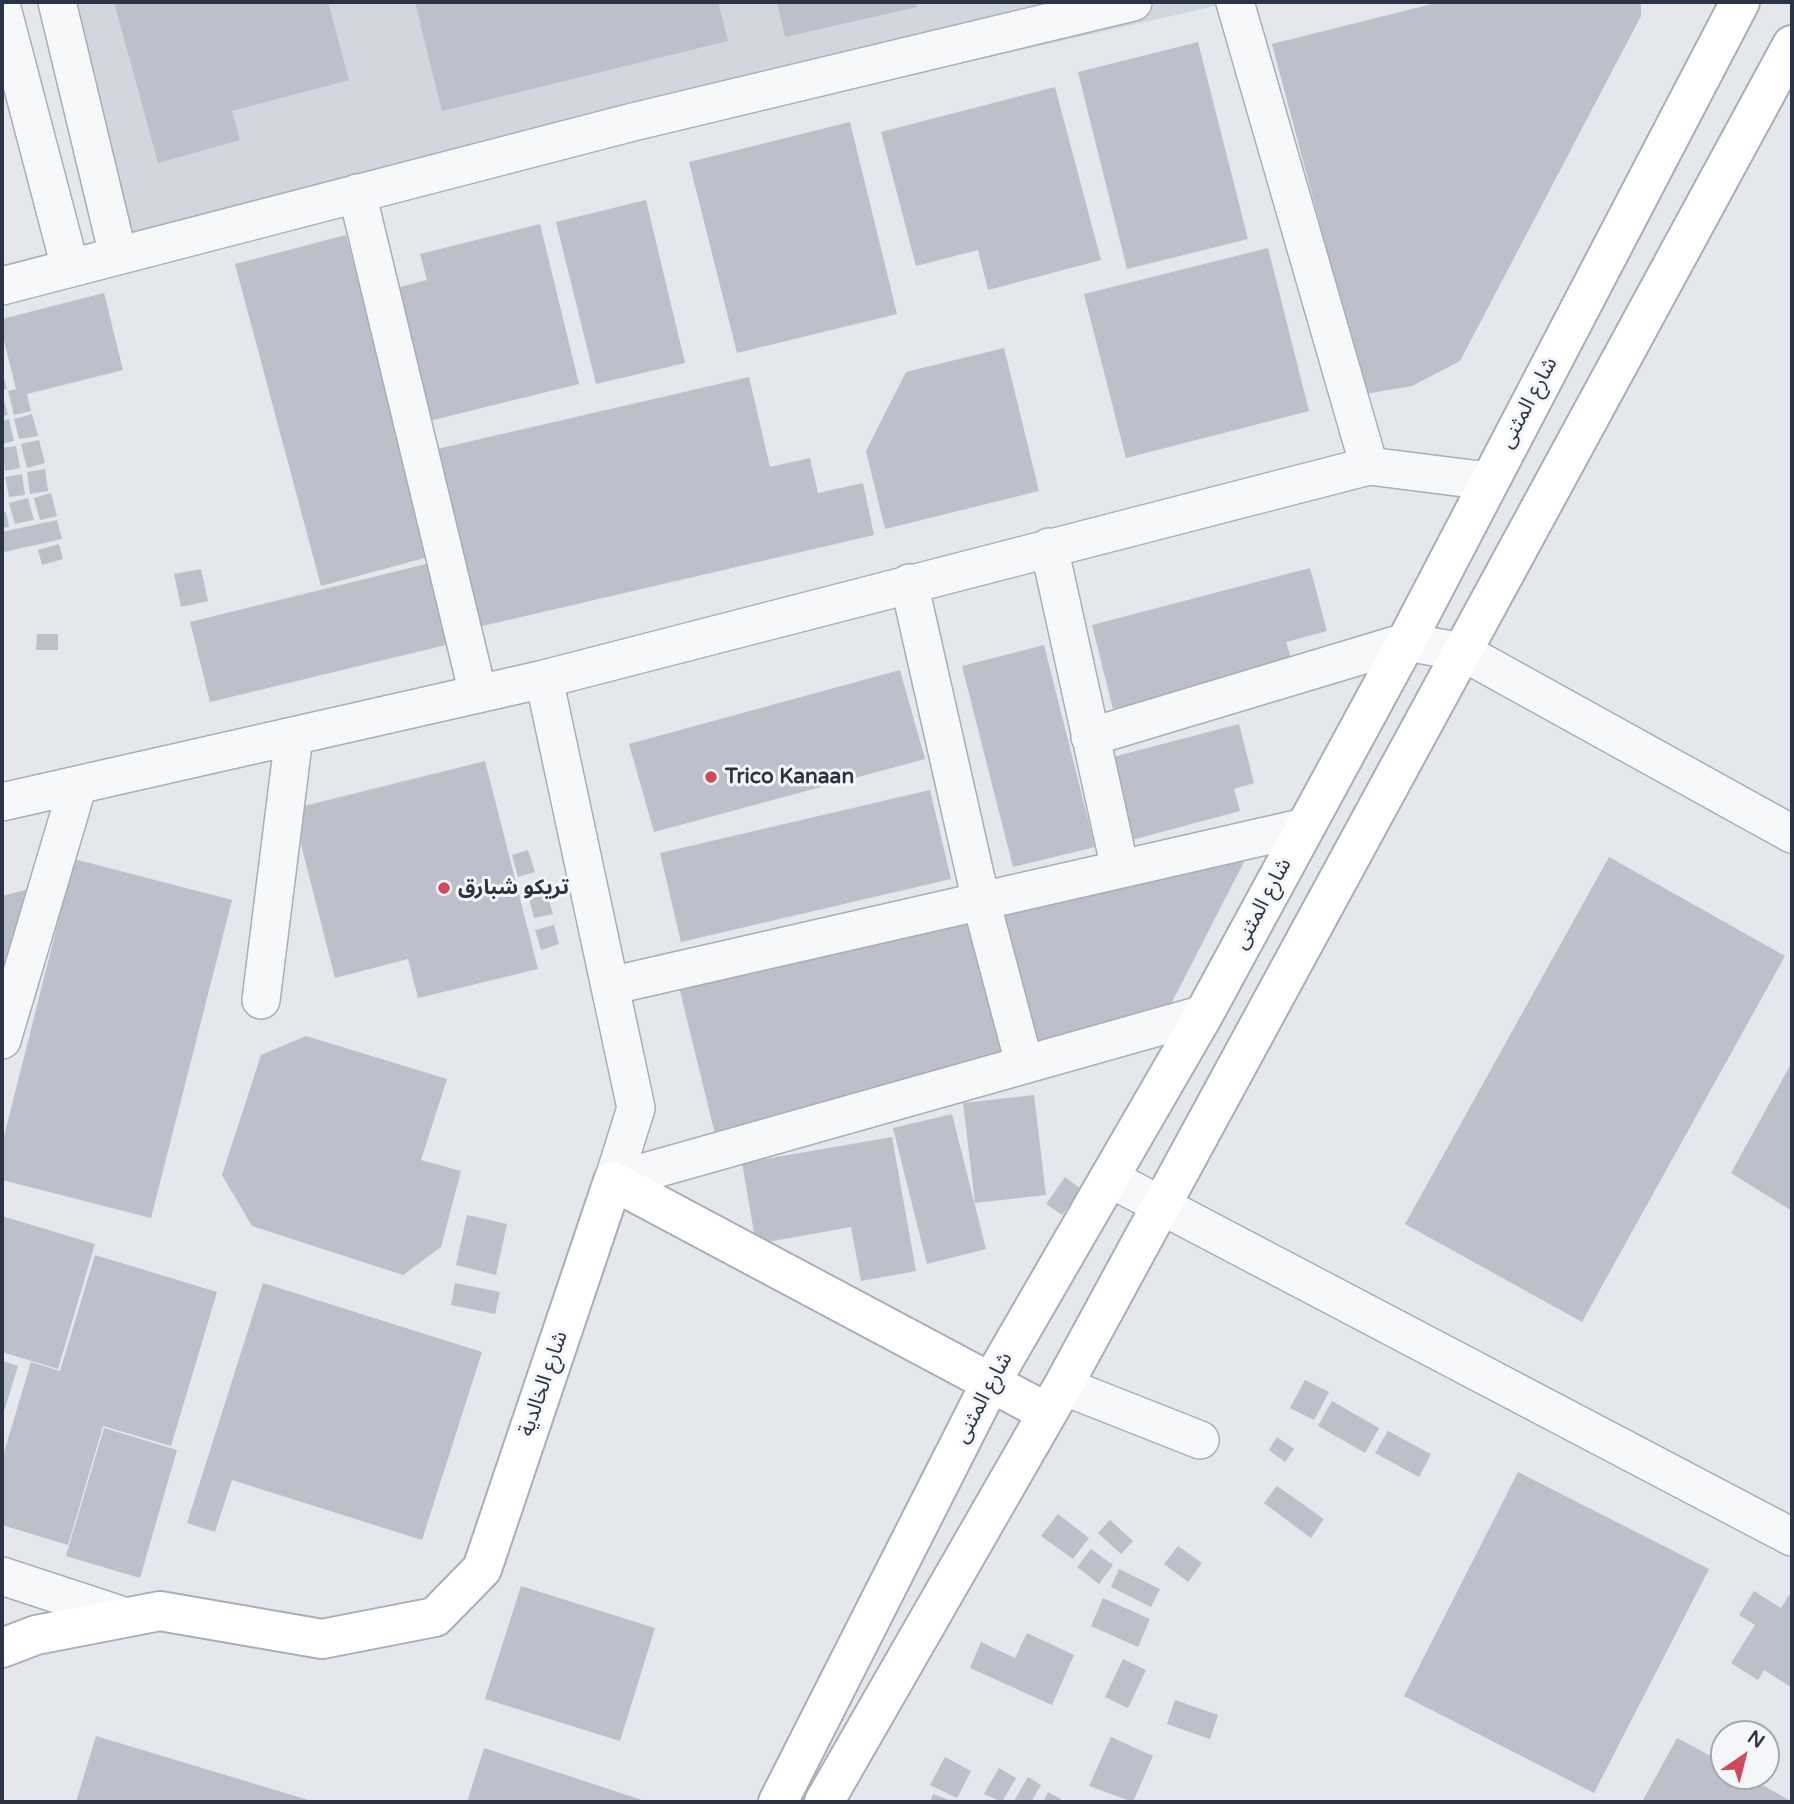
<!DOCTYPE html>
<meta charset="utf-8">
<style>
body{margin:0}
#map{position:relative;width:1794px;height:1804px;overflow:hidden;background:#e4e7ec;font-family:"Varela Round",sans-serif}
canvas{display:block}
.frame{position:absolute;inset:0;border:4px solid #2b3445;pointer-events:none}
.north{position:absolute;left:1710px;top:1720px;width:70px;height:70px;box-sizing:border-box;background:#f4f6f9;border:2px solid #a4a8b1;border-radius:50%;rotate:35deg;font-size:19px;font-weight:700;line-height:28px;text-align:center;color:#2b3445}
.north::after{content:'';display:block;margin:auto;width:24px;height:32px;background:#d1495b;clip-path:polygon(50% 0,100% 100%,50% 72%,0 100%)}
</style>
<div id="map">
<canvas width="1794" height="1804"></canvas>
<div class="frame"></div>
<div class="north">N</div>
</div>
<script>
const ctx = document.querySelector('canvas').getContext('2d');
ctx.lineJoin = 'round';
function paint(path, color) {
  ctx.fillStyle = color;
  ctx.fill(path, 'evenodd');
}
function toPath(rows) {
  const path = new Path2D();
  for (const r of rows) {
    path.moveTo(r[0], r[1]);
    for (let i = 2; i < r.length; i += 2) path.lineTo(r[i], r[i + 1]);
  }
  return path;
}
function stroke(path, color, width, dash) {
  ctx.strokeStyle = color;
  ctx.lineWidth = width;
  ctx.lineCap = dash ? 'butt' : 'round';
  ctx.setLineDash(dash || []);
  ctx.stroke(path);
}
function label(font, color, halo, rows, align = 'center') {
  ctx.font = font + ' "Varela Round","Noto Sans Arabic",sans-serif';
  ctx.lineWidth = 6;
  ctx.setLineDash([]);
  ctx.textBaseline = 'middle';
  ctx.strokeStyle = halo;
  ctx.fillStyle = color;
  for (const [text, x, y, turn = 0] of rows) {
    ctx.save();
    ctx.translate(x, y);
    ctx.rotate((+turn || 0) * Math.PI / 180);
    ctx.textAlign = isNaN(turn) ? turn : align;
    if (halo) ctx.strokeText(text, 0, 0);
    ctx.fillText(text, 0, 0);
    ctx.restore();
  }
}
const built = toPath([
 [57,2,1233,2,118,255]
]);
const building = toPath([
 [114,2,328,2,349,80,232,111,240,140,158,163],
 [415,2,718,2,728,41,442,111],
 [777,2,916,2,917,7,785,37],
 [1440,2,1641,2,1641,16,1460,361,1412,386,1365,394,1272,44],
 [1198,42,1248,239,1127,269,1078,72],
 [1055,87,1101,260,988,290,978,250,916,266,881,132],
 [850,122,897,314,737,353,689,162],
 [646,200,685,363,596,384,556,222],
 [540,224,579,384,429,421,396,288,427,280,420,254],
 [346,235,432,556,321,586,235,264],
 [1268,248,1309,411,1126,458,1084,294],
 [104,293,123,370,27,394,31,411,14,415,8,391,16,389,2,333,2,319],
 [1004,348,1039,491,885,529,866,451,906,372],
 [2,370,7,389,2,390],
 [749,377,770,467,810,458,818,493,863,483,874,535,478,627,437,449],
 [2,393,8,415,2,416],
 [32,414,38,436,19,439,14,419],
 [9,419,14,441,2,444,2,421],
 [39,440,45,463,27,468,21,444],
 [16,446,20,468,5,471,2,448],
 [45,469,48,491,30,494,27,472],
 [22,474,25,495,9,497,5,477],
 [51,493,57,516,40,520,34,498],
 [28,498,34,520,15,524,9,503],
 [6,512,9,527,2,528,2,513],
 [57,520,62,539,4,552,2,532],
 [59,544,63,559,42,565,38,550],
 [434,562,454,643,210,702,190,622],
 [1310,568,1327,631,1286,642,1292,662,1113,709,1092,625],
 [201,569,208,601,181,607,174,574],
 [37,634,58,634,58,650,36,650],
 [1044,645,1095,847,1013,867,962,666],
 [900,670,925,759,654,832,629,744],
 [1239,724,1254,783,1234,789,1240,811,1128,841,1105,759],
 [485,761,538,969,418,998,408,959,335,978,292,809],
 [930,790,951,879,681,942,660,853],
 [528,850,535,872,518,877,512,855],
 [1609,857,1785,956,1582,1322,1405,1224],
 [1246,858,1170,1006,1037,1044,1002,911],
 [74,859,232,900,151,1218,2,1180,2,1144],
 [40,886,2,1008,2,896],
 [547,894,553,914,534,918,529,899],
 [968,914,1005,1065,715,1134,678,983],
 [554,925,559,944,541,950,535,930],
 [306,1036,447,1079,421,1160,461,1171,441,1247,403,1275,252,1226,222,1175,261,1055],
 [1792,1062,1792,1211,1731,1173],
 [1034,1095,1046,1195,975,1203,963,1103],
 [952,1114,986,1249,927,1264,893,1128],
 [892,1137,916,1271,861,1281,851,1227,756,1244,742,1163],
 [1065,1177,1081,1189,1062,1215,1046,1204],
 [467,1215,507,1224,496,1275,456,1265],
 [2,1216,95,1244,58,1369,2,1352],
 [95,1255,217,1292,171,1446,103,1426,68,1545,2,1525,2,1459,31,1362,60,1371],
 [263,1283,482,1352,422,1540,232,1480,215,1532,187,1523],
 [455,1283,500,1292,495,1314,451,1305],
 [2,1361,18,1366,2,1418],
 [1305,1380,1329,1392,1314,1420,1290,1408],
 [1332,1401,1379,1428,1365,1453,1318,1426],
 [104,1428,177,1450,140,1578,66,1556],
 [1388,1431,1431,1454,1419,1477,1375,1453],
 [1277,1437,1294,1449,1285,1462,1269,1450],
 [1518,1472,1709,1569,1594,1793,1404,1696],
 [1277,1486,1324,1519,1311,1538,1264,1503],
 [1058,1514,1089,1538,1073,1559,1041,1536],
 [1110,1520,1133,1541,1121,1554,1098,1533],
 [1178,1546,1202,1563,1188,1582,1164,1564],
 [1091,1549,1113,1565,1099,1584,1077,1567],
 [1119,1569,1160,1589,1151,1607,1111,1587],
 [521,1586,655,1628,620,1741,485,1699],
 [1754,1591,1781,1608,1789,1595,1792,1597,1792,1688,1764,1670,1758,1680,1731,1663,1755,1625,1739,1615],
 [1103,1598,1150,1619,1138,1647,1091,1626],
 [1027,1633,1074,1655,1052,1705,970,1668,981,1642,1015,1658],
 [1123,1659,1146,1670,1128,1708,1105,1697],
 [1175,1700,1218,1715,1210,1739,1167,1724],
 [96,1736,315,1802,76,1802],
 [1111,1737,1153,1756,1133,1802,1089,1786],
 [1677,1738,1724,1763,1724,1776,1747,1776,1792,1802,1642,1802],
 [484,1748,648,1802,467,1802],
 [945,1757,971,1771,957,1798,930,1785],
 [999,1768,1016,1778,1002,1802,984,1794],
 [1028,1777,1041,1785,1031,1802,1017,1802,1014,1801],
 [1048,1792,1061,1799,1060,1802,1043,1802],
 [933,1794,955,1802,930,1802]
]);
const street = toPath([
 [57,2,118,255],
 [1235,2,1369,466],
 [2,8,70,267],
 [357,193,478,694],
 [2,286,633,122,1133,2],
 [1049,547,1120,869],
 [909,583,981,901,1024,1063],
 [544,679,636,1108,613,1181],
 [1090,737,1406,642,1463,652,1792,834],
 [2,802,544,679,1369,466,1488,481],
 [610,986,1305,827],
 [261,1000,294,736],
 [2,1040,78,785],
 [1109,1178,1792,1537],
 [613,1181,1204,1014],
 [1063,1386,1200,1440],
 [2,1576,127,1617]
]);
const secondary = toPath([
 [2,1648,36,1635,160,1611,322,1639,435,1617,482,1569,613,1181,1046,1412],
 [778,1802,990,1384,1204,1014,1406,642,1740,2],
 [824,1802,1063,1386,1792,45]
]);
const markers = [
 [711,777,7,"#d1495b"],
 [444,888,7,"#d1495b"]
];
const streetNames = [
 ["شارع المثنى",1529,403,-62],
 ["شارع المثنى",1263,904,-62],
 ["شارع الخالدية",544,1384,-71],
 ["شارع المثنى",984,1398,-62]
];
const poiNames = [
 ["Trico Kanaan",725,777],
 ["تريكو شبارق",458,888]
];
paint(built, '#d2d6de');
paint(building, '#bbc0ca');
stroke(street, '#a9aeb7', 40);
stroke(secondary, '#a9aeb7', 42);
stroke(street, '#f7f8fa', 37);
stroke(secondary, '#fff', 38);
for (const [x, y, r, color] of markers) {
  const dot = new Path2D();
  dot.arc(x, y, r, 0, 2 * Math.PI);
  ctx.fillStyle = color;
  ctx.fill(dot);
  stroke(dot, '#f4f6f9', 2.5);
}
label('21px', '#2b3445', '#f4f6f9', streetNames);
label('bold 21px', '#2b3445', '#f4f6f9', poiNames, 'left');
</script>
